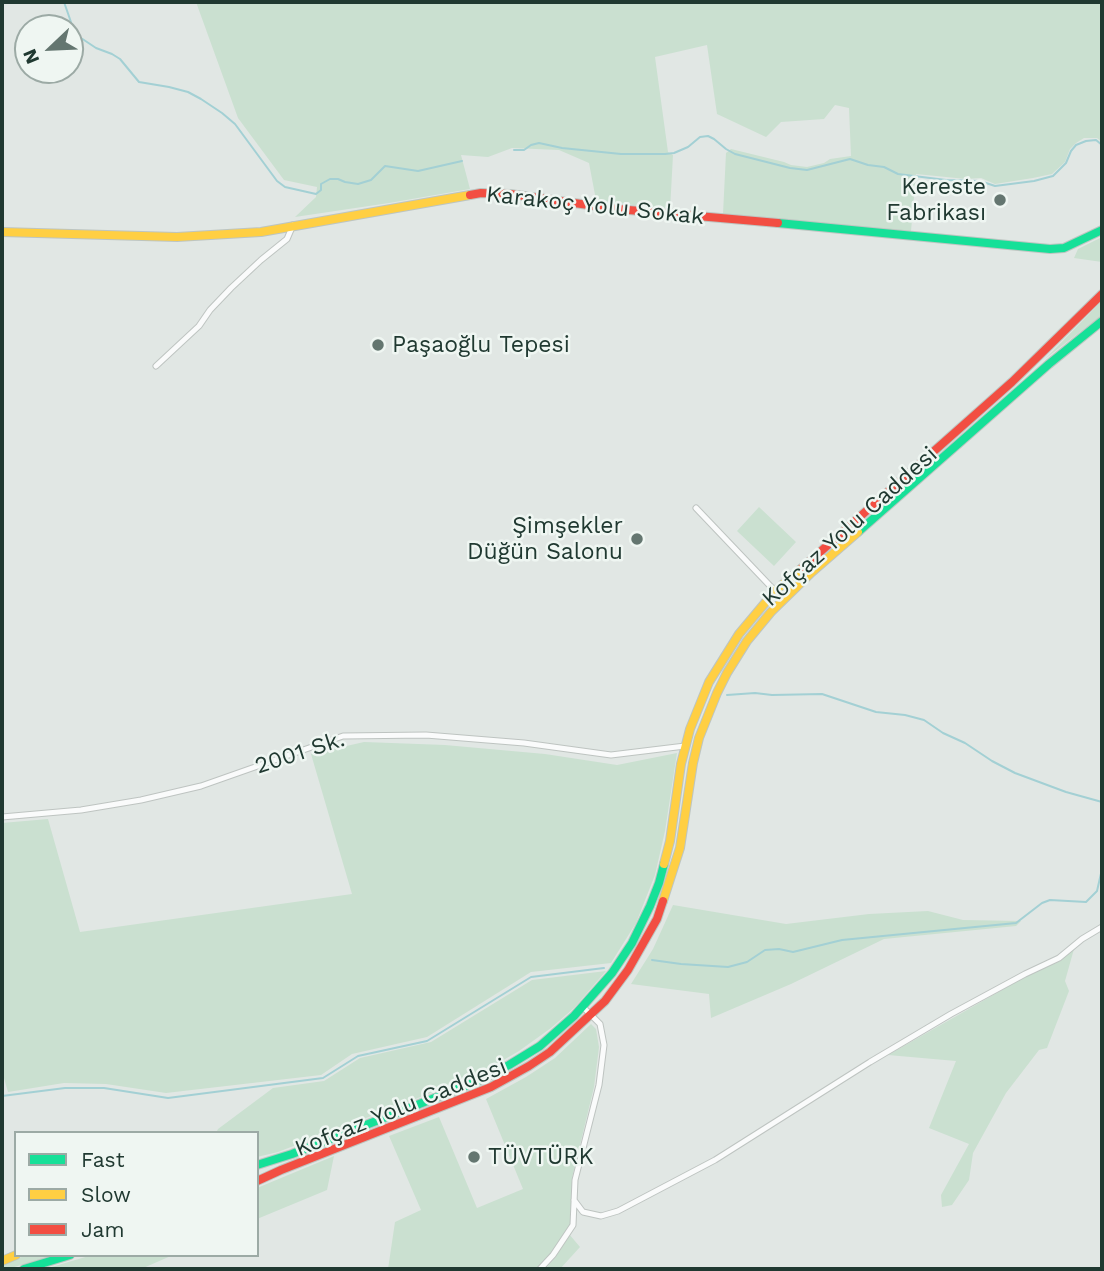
<!DOCTYPE html>
<meta charset="utf-8">
<style>
body{margin:0}
#map{position:relative;width:1104px;height:1271px;overflow:hidden;background:#e1e7e4;font-family:"Work Sans",sans-serif}
canvas{display:block}
.frame{position:absolute;inset:0;border:4px solid #203931;pointer-events:none}
.legend{position:absolute;left:14px;top:1131px;width:245px;height:126px;box-sizing:border-box;background:#eff6f2;border:2px solid #9caaa5;margin:0;padding:9px 12px;list-style:none;font-size:21px;color:#203931}
.legend li{display:flex;align-items:center;gap:14px;height:35px}
.legend b{width:35px;border:2px solid #9caaa5}
.north{position:absolute;left:14px;top:14px;width:70px;height:70px;box-sizing:border-box;background:#eff6f2;border:2px solid #9caaa5;border-radius:50%;rotate:247deg;font-size:19px;font-weight:700;line-height:28px;text-align:center;color:#203931}
.north::after{content:'';display:block;margin:auto;width:24px;height:32px;background:#647670;clip-path:polygon(50% 0,100% 100%,50% 72%,0 100%)}
</style>
<div id="map">
<canvas width="1104" height="1271"></canvas>
<div class="frame"></div>
<ul class="legend">
<li><b style="height:9px;background:#16e098"></b>Fast</li>
<li><b style="height:9px;background:#ffcf43"></b>Slow</li>
<li><b style="height:9px;background:#f24e42"></b>Jam</li>
</ul>
<div class="north">N</div>
</div>
<script>
const ctx = document.querySelector('canvas').getContext('2d');
ctx.lineJoin = 'round';
function paint(path, color) {
  ctx.fillStyle = color;
  ctx.fill(path, 'evenodd');
}
function toPath(rows) {
  const path = new Path2D();
  for (const r of rows) {
    path.moveTo(r[0], r[1]);
    for (let i = 2; i < r.length; i += 2) path.lineTo(r[i], r[i + 1]);
  }
  return path;
}
function stroke(path, color, width, dash) {
  ctx.strokeStyle = color;
  ctx.lineWidth = width;
  ctx.lineCap = dash ? 'butt' : 'round';
  ctx.setLineDash(dash || []);
  ctx.stroke(path);
}
function label(font, color, halo, rows, align = 'center') {
  ctx.font = font + ' "Work Sans",sans-serif';
  ctx.lineWidth = 5;
  ctx.setLineDash([]);
  ctx.textBaseline = 'middle';
  ctx.strokeStyle = halo;
  ctx.fillStyle = color;
  for (const [text, x, y, turn = 0] of rows) {
    ctx.save();
    ctx.translate(x, y);
    ctx.rotate((+turn || 0) * Math.PI / 180);
    ctx.textAlign = isNaN(turn) ? turn : align;
    if (halo) ctx.strokeText(text, 0, 0);
    ctx.fillText(text, 0, 0);
    ctx.restore();
  }
}
const green = toPath([
 [196,2,1102,2,1102,142,1097,138,1084,138,1076,143,1070,149,1065,162,1052,174,1033,178,995,184,981,178,966,179,916,174,911,231,723,214,726,153,731,149,784,162,791,165,807,167,824,163,830,159,851,156,849,108,835,105,824,119,781,122,766,137,717,114,707,45,655,57,668,152,673,155,670,210,596,200,589,163,559,150,512,148,488,157,461,155,470,189,389,203,295,217,316,197,317,187,284,180,238,118],
 [1102,237,1102,262,1074,258,1078,249],
 [1102,301,1102,315,1045,359],
 [759,507,796,542,774,566,737,531],
 [364,742,445,745,545,754,617,765,677,753,665,831,655,875,636,923,611,963,531,972,427,1037,352,1054,321,1075,166,1093,106,1084,64,1083,8,1092,2,1071,2,823,48,819,80,932,352,894,311,754],
 [673,905,786,924,869,914,928,911,963,920,1021,921,1016,926,884,939,791,984,711,1018,709,994,631,984,653,949],
 [1074,949,1065,981,1069,991,1047,1048,1039,1050,1006,1093,973,1153,969,1180,952,1205,942,1207,941,1195,969,1144,929,1128,956,1061,888,1055,1023,978,1060,961],
 [606,971,574,1008,551,1028,519,1051,486,1070,436,1091,278,1152,257,1157,257,1133,216,1133,218,1129,273,1088,324,1081,360,1058,431,1042,532,980],
 [591,1024,596,1029,599,1047,594,1087,572,1178,571,1224,552,1254,537,1269,388,1269,395,1222,421,1210,389,1136,439,1117,477,1208,523,1189,486,1099,526,1077,555,1058],
 [334,1156,327,1190,257,1219,257,1188],
 [569,1234,580,1247,560,1269,545,1269,555,1258],
 [26,1255,54,1255,8,1269,2,1269,2,1266],
 [92,1255,173,1255,141,1269,45,1269]
]);
const stream = toPath([
 [64,2,72,25,78,36,96,48,112,54,120,59,139,82,169,87,188,92,201,99,222,113,235,124,277,181,285,187,316,194,321,190,321,184,330,179,338,179,345,182,358,184,371,180,385,166,418,171,462,161],
 [514,150,524,150,531,145,539,143,562,148,621,154,665,154,674,153,688,147,700,137,708,136,714,139,726,149,735,154,790,168,807,170,850,159,868,165,884,167,898,174,946,180,980,181,995,186,1034,181,1053,176,1066,163,1071,151,1076,145,1086,141,1096,140,1102,145],
 [727,695,755,693,772,695,822,694,876,712,905,715,924,720,943,733,965,743,992,761,1015,773,1066,792,1102,802],
 [652,960,681,964,728,967,747,962,765,950,779,949,793,952,842,940,1016,923,1042,903,1050,900,1086,902,1097,891,1102,869],
 [2,1096,65,1088,104,1088,168,1098,323,1078,358,1056,427,1041,531,977,604,968]
]);
const street = toPath([
 [156,366,199,326,210,310,231,288,261,260,287,239,293,225],
 [696,508,775,591],
 [2,817,81,810,141,800,201,786,343,736,426,735,524,743,611,755,685,746],
 [574,1200,583,1212,601,1216,618,1211,715,1160,870,1062,951,1014,1025,974,1059,958,1082,939,1102,927],
 [540,1269,553,1255,573,1225,575,1180,599,1085,604,1045,600,1024,583,1007]
]);
const fast = toPath([
 [778,223,1050,249,1064,248,1102,230],
 [858,532,1049,364,1102,321],
 [257,1165,292,1154,478,1081,509,1065,540,1046,574,1016,612,973,632,943,650,906,659,883,664,864],
 [24,1269,70,1255]
]);
const slow = toPath([
 [2,232,177,237,261,232,470,195],
 [664,864,670,841,681,764,690,729,709,682,739,634,775,591,802,568],
 [663,901,680,848,693,763,699,738,717,693,727,673,747,641,771,612,812,572,858,532],
 [2,1261,16,1255]
]);
const jam = toPath([
 [470,195,481,193,510,194,617,209,778,223],
 [802,568,1012,382,1102,294],
 [257,1181,281,1170,491,1087,529,1066,550,1052,605,1001,628,970,657,919,663,901]
]);
const markers = [
 [1000,200,7,"#647670"],
 [378,345,7,"#647670"],
 [637,539,7,"#647670"],
 [474,1157,7,"#647670"]
];
const poiNames = [
 ["Kereste",986,187],
 ["Fabrikası",986,213],
 ["Paşaoğlu Tepesi",392,345,"left"],
 ["Şimşekler",623,526],
 ["Düğün Salonu",623,552],
 ["TÜVTÜRK",488,1157,"left"]
];
const streetNames = [
 ["Karakoç Yolu Sokak",595,206,6],
 ["Kofçaz Yolu Caddesi",850,527,-42],
 ["2001 Sk.",300,753,-18],
 ["Kofçaz Yolu Caddesi",401,1108,-22]
];
paint(green, '#cae0d0');
stroke(stream, '#a3d0d4', 2);
stroke(street, '#bec4c1', 7);
stroke(fast, '#bdc5c1', 10);
stroke(slow, '#bdc5c1', 10);
stroke(jam, '#bdc5c1', 10);
stroke(street, '#fafbfb', 5);
stroke(fast, '#16e098', 8);
stroke(slow, '#ffcf43', 8);
stroke(jam, '#f24e42', 8);
for (const [x, y, r, color] of markers) {
  const dot = new Path2D();
  dot.arc(x, y, r, 0, 2 * Math.PI);
  ctx.fillStyle = color;
  ctx.fill(dot);
  stroke(dot, '#eff6f2', 2.5);
}
label('23px', '#203931', '#eff6f2', poiNames, 'right');
label('23px', '#203931', '#eff6f2', streetNames);
</script>
